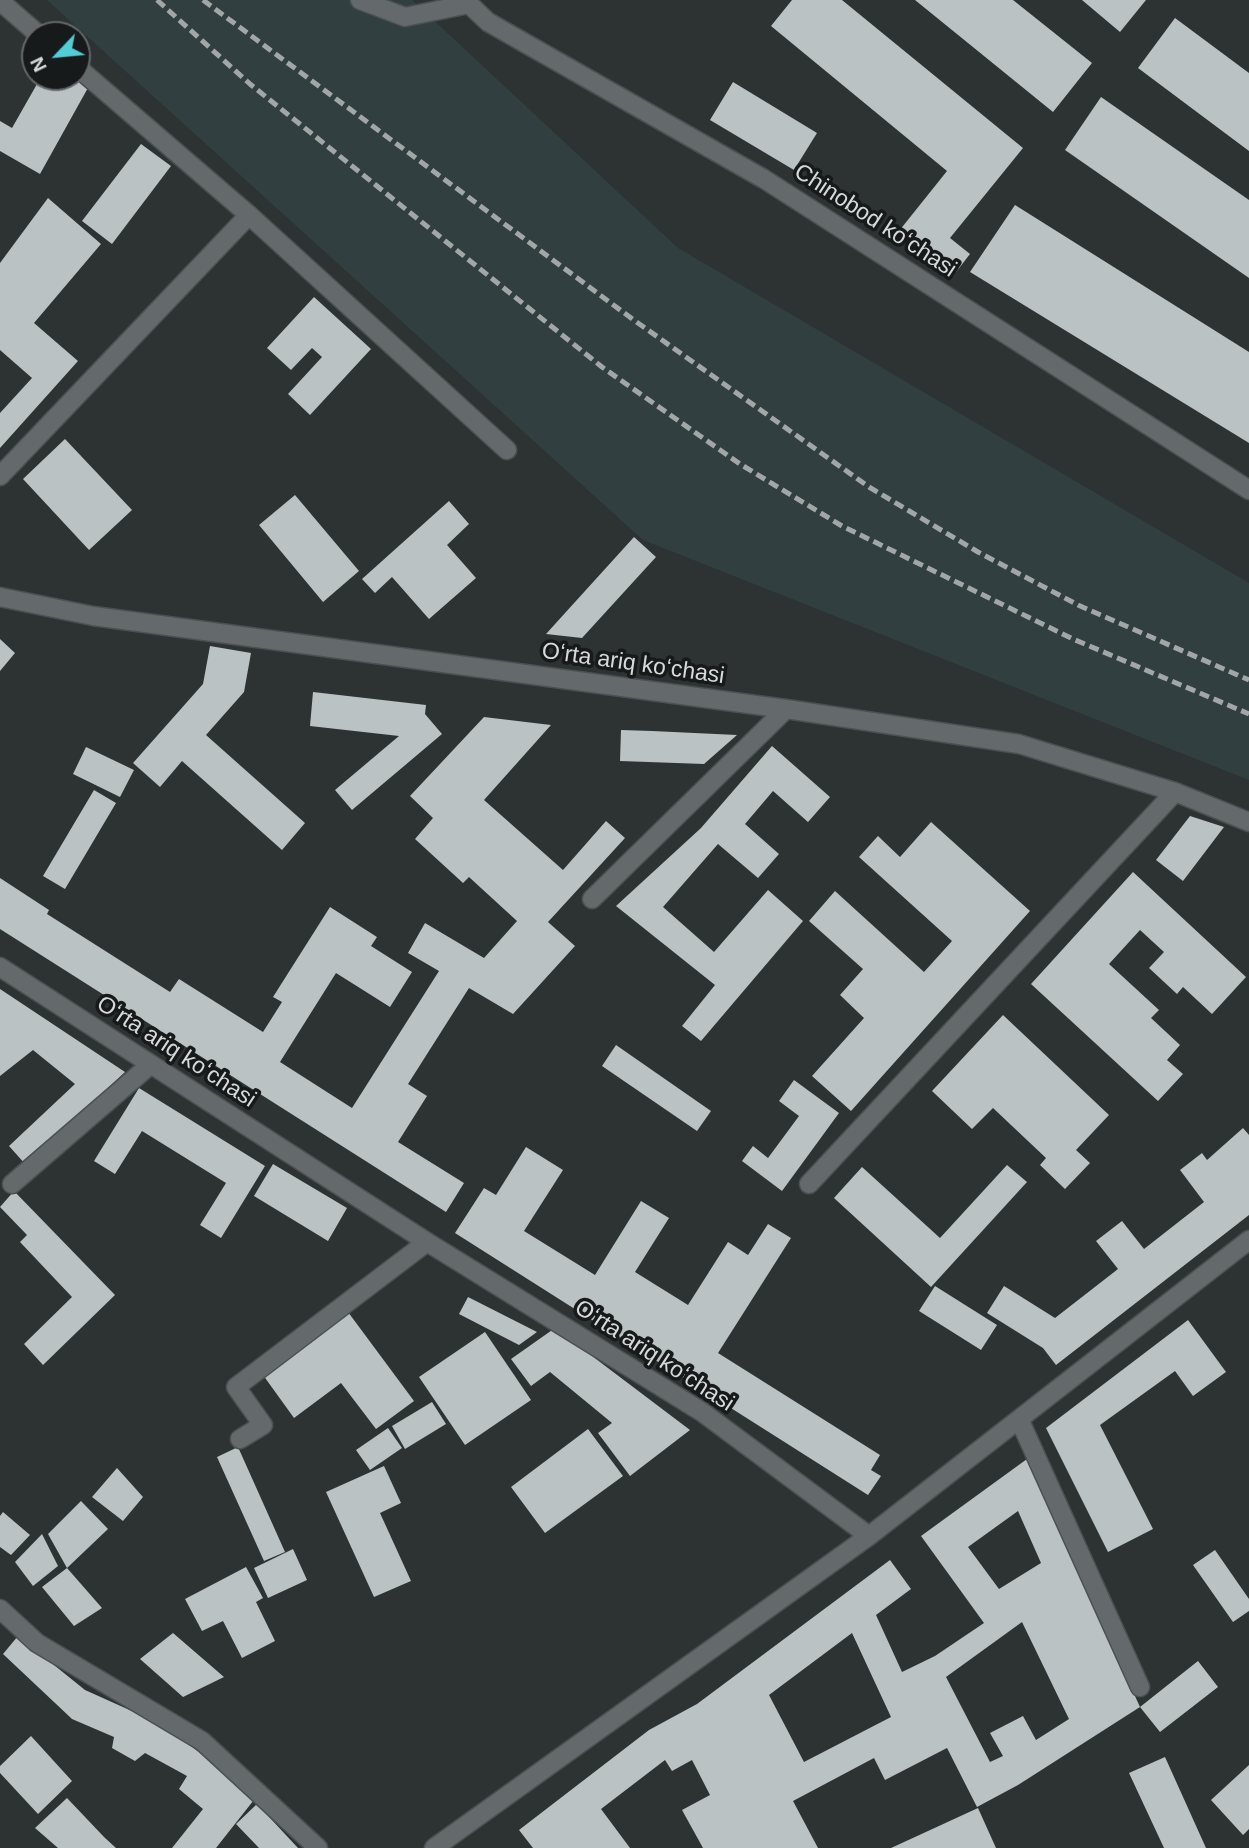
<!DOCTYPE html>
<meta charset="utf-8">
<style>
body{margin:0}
#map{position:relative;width:1249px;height:1848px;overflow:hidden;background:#2d3333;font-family:Helvetica,sans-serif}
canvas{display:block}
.north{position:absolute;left:21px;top:21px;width:70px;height:70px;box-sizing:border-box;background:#171a1a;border:2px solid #646767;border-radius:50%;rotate:244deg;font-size:19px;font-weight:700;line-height:28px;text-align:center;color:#d7dadb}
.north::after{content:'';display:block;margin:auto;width:24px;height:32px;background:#52ccd6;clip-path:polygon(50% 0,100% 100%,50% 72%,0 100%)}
</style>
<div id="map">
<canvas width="1249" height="1848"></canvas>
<div class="north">N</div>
</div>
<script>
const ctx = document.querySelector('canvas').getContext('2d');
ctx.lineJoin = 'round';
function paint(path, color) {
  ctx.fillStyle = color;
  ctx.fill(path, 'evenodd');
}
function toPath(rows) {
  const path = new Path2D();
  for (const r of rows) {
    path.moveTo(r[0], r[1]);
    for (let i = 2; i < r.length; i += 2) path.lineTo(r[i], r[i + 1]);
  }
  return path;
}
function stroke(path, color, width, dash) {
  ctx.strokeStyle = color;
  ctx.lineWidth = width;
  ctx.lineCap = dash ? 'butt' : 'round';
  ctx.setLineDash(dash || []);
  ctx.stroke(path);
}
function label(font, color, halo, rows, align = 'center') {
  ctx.font = font + ' Helvetica,sans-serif';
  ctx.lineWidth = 7;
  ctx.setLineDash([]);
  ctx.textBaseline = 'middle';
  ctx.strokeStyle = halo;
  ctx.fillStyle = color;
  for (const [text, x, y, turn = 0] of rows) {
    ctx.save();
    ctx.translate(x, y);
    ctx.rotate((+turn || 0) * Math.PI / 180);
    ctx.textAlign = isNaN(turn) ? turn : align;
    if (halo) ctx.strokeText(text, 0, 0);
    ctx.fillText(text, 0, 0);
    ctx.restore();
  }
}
const built = toPath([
 [47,0,412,0,678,248,1249,583,1249,780,643,540]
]);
const building = toPath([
 [792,0,842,0,1023,148,950,238,970,254,953,276,899,231,947,171,771,26],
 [915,0,1013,0,1092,63,1053,112],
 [1082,0,1146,0,1120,32],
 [1175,18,1249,73,1249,151,1138,68],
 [41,77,73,77,89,86,40,174,0,151,0,121,12,128],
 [733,82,817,133,794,170,710,120],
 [1101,97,1249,200,1249,278,1065,150],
 [141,144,171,166,112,244,82,221],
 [48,198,101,244,34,323,78,361,0,448,0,413,32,378,0,350,0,263],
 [1015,205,1249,352,1249,443,970,272],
 [314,297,371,349,310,415,288,394,322,357,312,348,291,370,267,348],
 [65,439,132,510,89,550,23,479],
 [295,495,359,571,323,602,259,525],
 [449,501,469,524,447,545,476,578,429,619,392,577,375,593,362,579],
 [634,537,656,557,582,638,546,634],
 [0,639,15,653,0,671],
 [210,646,251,653,244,692,206,735,305,823,282,850,182,761,160,787,133,763,203,684],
 [313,692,426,705,425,714,442,734,352,810,335,790,399,736,310,726],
 [484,717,551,725,484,800,563,870,606,821,625,838,548,922,575,946,513,1014,469,988,408,1084,427,1096,398,1142,464,1183,446,1212,0,929,0,878,49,910,47,914,170,992,179,979,263,1032,282,1002,273,997,330,907,377,937,371,946,412,972,390,1007,336,973,280,1062,352,1108,439,971,408,953,425,923,484,958,517,921,469,877,463,883,415,839,433,818,410,796],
 [621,730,652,731,737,735,704,764,620,761],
 [772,746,830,797,808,822,773,791,745,824,779,854,758,878,718,844,663,907,714,952,768,890,803,921,701,1041,682,1026,715,985,616,906,701,828],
 [86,747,134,770,120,797,73,774],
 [94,790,116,803,65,889,43,876],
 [1190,816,1224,827,1183,881,1156,860],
 [931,822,1030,911,851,1111,812,1076,864,1018,840,995,863,969,809,921,835,891,924,972,952,941,859,857,878,836,900,857],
 [1133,872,1246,977,1212,1014,1183,987,1177,994,1149,968,1164,952,1140,930,1109,964,1159,1010,1151,1018,1180,1045,1167,1060,1183,1074,1158,1101,1031,984],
 [0,989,125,1072,26,1165,9,1146,75,1084,33,1050,0,1076],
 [1003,1015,1109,1115,1076,1150,1090,1163,1065,1189,1040,1165,1046,1158,993,1108,972,1129,932,1091],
 [616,1045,711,1111,697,1131,602,1066],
 [794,1080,839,1113,782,1191,742,1161,753,1146,768,1158,799,1116,779,1101],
 [139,1088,265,1166,221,1238,200,1225,226,1183,142,1131,115,1174,94,1161],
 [1243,1128,1249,1135,1249,1215,1056,1365,1043,1348,987,1313,1004,1286,1055,1318,1118,1269,1096,1241,1122,1221,1144,1249,1204,1202,1180,1170,1202,1153,1207,1160],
 [526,1147,563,1170,524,1231,595,1275,641,1201,669,1218,635,1272,688,1305,728,1242,748,1255,768,1224,791,1238,718,1353,880,1455,871,1470,881,1476,868,1495,455,1233,484,1188,496,1195],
 [273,1164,347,1208,328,1241,254,1196],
 [1007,1165,1027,1182,931,1287,834,1198,862,1167,940,1238],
 [14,1191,115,1295,43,1365,24,1344,72,1297,20,1242,27,1235,0,1207],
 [935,1286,997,1325,981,1350,919,1311],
 [468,1297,537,1332,519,1345,459,1314],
 [348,1312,414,1401,376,1429,341,1383,294,1418,263,1375],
 [1188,1320,1226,1372,1193,1396,1175,1371,1100,1425,1153,1529,1108,1552,1046,1428],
 [555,1328,690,1430,630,1476,598,1433,612,1423,550,1372,531,1386,511,1359],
 [485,1332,531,1400,465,1445,419,1377],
 [432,1402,446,1424,405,1449,392,1426],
 [388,1428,402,1448,370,1470,356,1450],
 [588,1429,623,1476,545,1533,511,1487],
 [238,1447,285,1552,264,1561,217,1457],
 [1027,1459,1140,1707,1018,1785,977,1807,947,1748,885,1780,874,1758,793,1801,818,1848,703,1848,682,1810,710,1795,692,1760,672,1771,665,1760,601,1809,630,1848,533,1848,519,1830,649,1730,697,1704,890,1560,911,1589,876,1615,902,1672,935,1656,984,1623,921,1536],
 [1018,1511,1041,1563,999,1589,968,1547],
 [1022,1622,1069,1719,1036,1740,1023,1716,990,1733,1003,1756,990,1762,946,1677],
 [852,1633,891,1717,804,1762,769,1695],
 [384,1466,401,1503,380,1513,411,1581,374,1597,326,1492],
 [117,1468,143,1497,123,1521,92,1497],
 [81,1501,108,1529,67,1568,102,1608,74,1626,42,1587,67,1568,48,1534],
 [3,1512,30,1535,11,1555,0,1547,0,1516],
 [42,1534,58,1566,33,1586,15,1562],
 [293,1549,307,1580,268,1598,254,1568],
 [1215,1550,1249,1599,1249,1611,1233,1622,1193,1565],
 [246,1567,263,1598,256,1602,275,1641,242,1658,223,1621,202,1631,185,1599],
 [173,1633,224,1677,183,1697,140,1659],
 [18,1636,85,1690,163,1725,257,1796,216,1848,172,1848,203,1809,179,1789,187,1776,145,1753,135,1761,112,1748,114,1737,72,1719,3,1654],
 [1198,1661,1218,1687,1160,1732,1140,1707],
 [31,1736,72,1781,38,1814,0,1773,0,1766],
 [1165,1757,1206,1848,1164,1848,1129,1773],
 [1249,1765,1249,1829,1243,1835,1211,1800],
 [67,1798,104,1837,116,1848,58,1848,35,1828],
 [257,1804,298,1848,259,1848,236,1824],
 [978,1808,996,1848,891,1848,915,1837]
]);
const minor = toPath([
 [360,0,405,17,469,4],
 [0,1,39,35],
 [469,4,488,22,764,179,1249,490],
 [77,67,249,215,507,450],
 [0,476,249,215],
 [0,597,93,616,786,709,1019,744,1175,792,1249,822],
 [592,899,786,709],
 [0,967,427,1242,702,1412,869,1536,1249,1240],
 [12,1184,150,1065],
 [809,1184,1175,792],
 [1020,1421,1140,1687],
 [240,1439,263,1425,236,1387,427,1242],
 [0,1609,37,1643,202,1741,318,1848],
 [434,1848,869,1536]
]);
const rail = toPath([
 [157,0,250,84,602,367,740,464,842,526,1073,639,1249,714],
 [203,0,631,318,869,487,978,552,1078,605,1249,680]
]);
const streetNames = [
 ["Chinobod koʻchasi",875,221,33],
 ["Oʻrta ariq koʻchasi",633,664,8],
 ["Oʻrta ariq koʻchasi",176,1052,33],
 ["Oʻrta ariq koʻchasi",654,1356,33]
];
paint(built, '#313f40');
paint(building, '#bbc2c3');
stroke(minor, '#4b5051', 21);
stroke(minor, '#646a6b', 18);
stroke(rail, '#a2a6a6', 5, [10, 5]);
label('23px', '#d7dadb', '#171a1a', streetNames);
</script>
